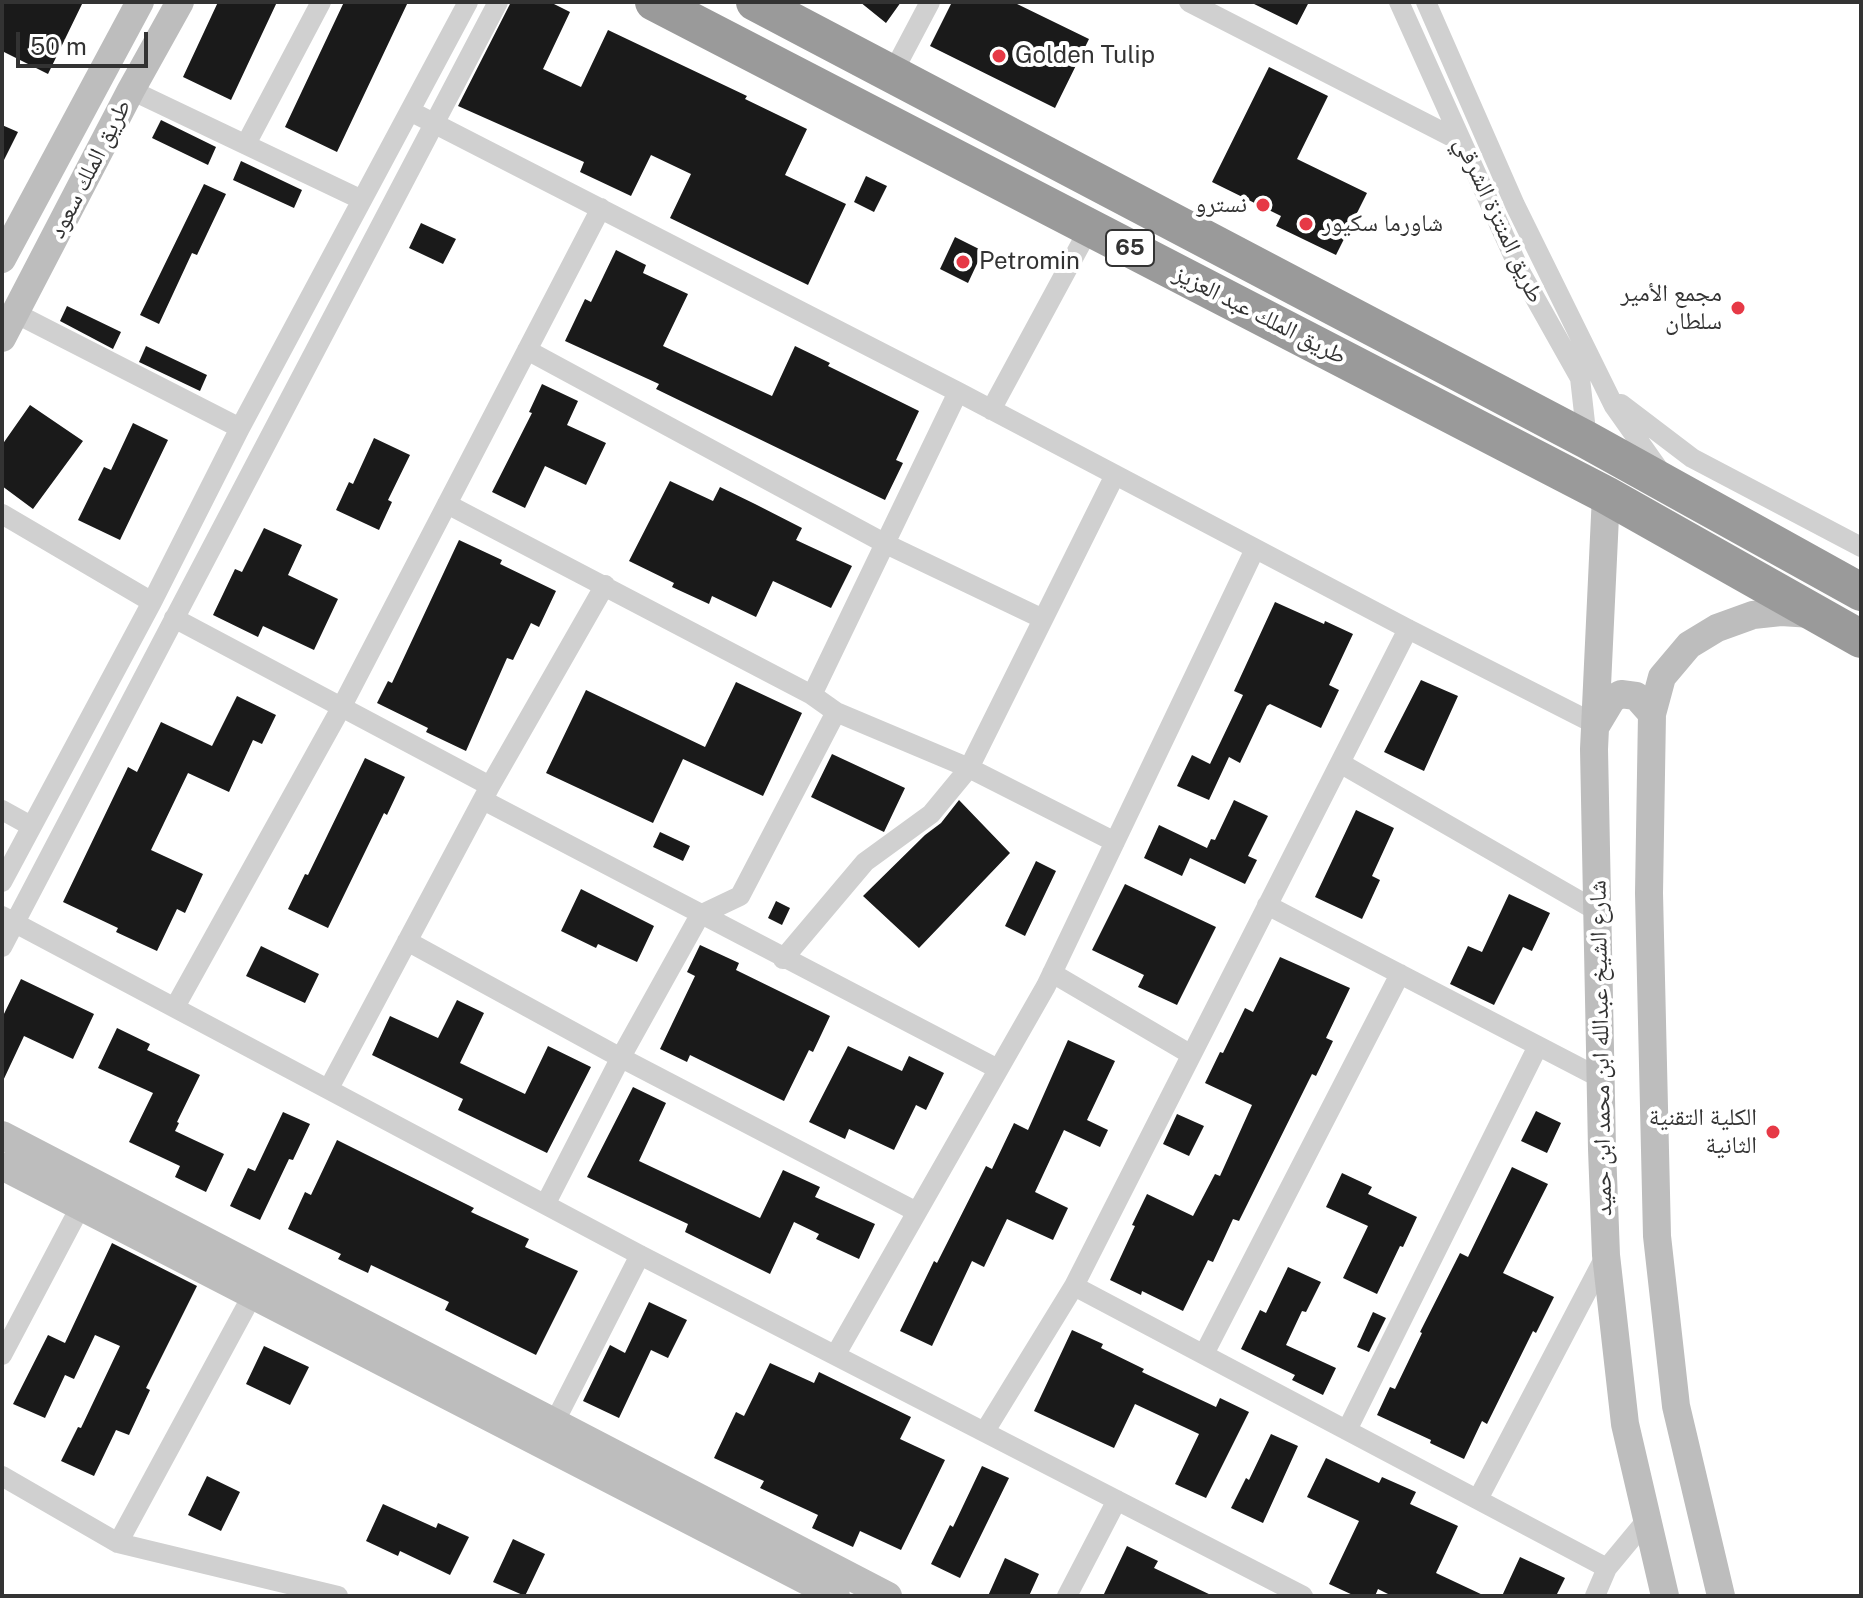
<!DOCTYPE html>
<meta charset="utf-8">
<style>
body{margin:0}
#map{position:relative;width:1863px;height:1598px;overflow:hidden;background:#fff;font-family:"Public Sans",sans-serif}
canvas{display:block}
.frame{position:absolute;inset:0;border:4px solid #333;pointer-events:none}
.scale{position:absolute;left:16px;top:32px;width:132px;height:36px;box-sizing:border-box;border:4px solid #333;border-top:0;padding-left:10px;font-size:24px;line-height:28px;white-space:nowrap;color:#333;-webkit-text-stroke:6px #fff;paint-order:stroke}
</style>
<div id="map">
<canvas width="1863" height="1598"></canvas>
<div class="frame"></div>
<div class="scale">50 m</div>
</div>
<script>
const ctx = document.querySelector('canvas').getContext('2d');
ctx.lineJoin = 'round';
function paint(path, color) {
  ctx.fillStyle = color;
  ctx.fill(path, 'evenodd');
}
function toPath(rows) {
  const path = new Path2D();
  for (const r of rows) {
    path.moveTo(r[0], r[1]);
    for (let i = 2; i < r.length; i += 2) path.lineTo(r[i], r[i + 1]);
  }
  return path;
}
function stroke(path, color, width, dash) {
  ctx.strokeStyle = color;
  ctx.lineWidth = width;
  ctx.lineCap = dash ? 'butt' : 'round';
  ctx.setLineDash(dash || []);
  ctx.stroke(path);
}
function label(font, color, halo, rows, align = 'center') {
  ctx.font = font + ' "Public Sans","Noto Naskh Arabic",sans-serif';
  ctx.lineWidth = 8;
  ctx.setLineDash([]);
  ctx.textBaseline = 'middle';
  ctx.strokeStyle = halo;
  ctx.fillStyle = color;
  for (const [text, x, y, turn = 0] of rows) {
    ctx.save();
    ctx.translate(x, y);
    ctx.rotate((+turn || 0) * Math.PI / 180);
    ctx.textAlign = isNaN(turn) ? turn : align;
    if (halo) ctx.strokeText(text, 0, 0);
    ctx.fillText(text, 0, 0);
    ctx.restore();
  }
}
const building = toPath([
 [2,2,83,2,48,74,2,51],
 [218,2,277,2,231,100,183,77],
 [344,2,408,2,337,152,285,127],
 [511,2,550,2,570,12,543,69,581,87,608,30,747,96,745,99,807,129,785,175,846,204,808,285,670,218,691,174,651,155,631,196,580,172,584,162,458,106],
 [860,2,901,2,886,23],
 [952,2,1013,2,1089,39,1055,108,930,46],
 [1250,2,1309,2,1297,25],
 [1269,67,1328,96,1297,159,1367,193,1336,255,1276,226,1281,216,1212,182],
 [161,120,216,147,208,165,152,138],
 [2,125,18,132,2,164],
 [241,161,302,190,294,208,233,180],
 [866,176,887,186,874,212,854,202],
 [204,184,226,194,197,255,192,253,159,324,140,315],
 [421,223,456,239,443,264,409,248],
 [955,237,983,251,968,283,940,269],
 [616,250,646,265,643,273,688,294,663,346,772,396,795,346,830,363,828,366,919,411,896,460,903,463,885,500,656,389,659,384,565,341,585,299,591,302],
 [67,306,121,332,113,349,60,321],
 [146,346,207,375,200,391,139,362],
 [542,384,578,401,567,425,606,443,586,485,545,466,525,508,492,492,532,413,529,412],
 [30,405,83,441,33,509,2,486,2,445],
 [133,423,168,440,120,540,78,520,104,467,111,470],
 [374,438,410,455,388,500,392,502,379,530,336,510,349,482,353,484],
 [670,481,713,501,720,487,755,504,802,528,796,540,852,566,831,608,773,581,756,617,712,596,709,604,672,587,674,583,629,561],
 [264,528,302,545,288,575,338,599,314,650,263,626,258,637,213,615,235,569,242,572],
 [459,540,502,560,500,564,556,591,539,627,531,623,513,660,507,658,466,751,426,732,428,728,377,703,388,681,392,683],
 [1275,602,1324,624,1325,621,1353,634,1329,685,1339,690,1321,728,1270,704,1267,706,1240,763,1229,757,1209,800,1177,786,1192,755,1210,764,1243,695,1234,691],
 [1421,680,1458,696,1424,771,1384,752],
 [736,682,802,713,763,796,683,759,653,823,546,773,586,690,705,747],
 [237,696,276,715,262,744,253,740,229,792,188,773,151,850,203,874,185,913,177,909,157,951,116,932,118,928,63,902,128,767,137,772,161,722,212,746],
 [832,754,905,788,884,832,811,797],
 [365,758,405,777,387,815,384,813,328,928,288,909,305,874,308,875],
 [959,800,1010,853,919,948,863,896,925,835,941,823],
 [1234,800,1268,816,1248,856,1257,860,1245,884,1190,858,1182,876,1144,858,1159,825,1207,848,1211,839,1215,840],
 [1356,810,1394,828,1372,876,1380,880,1362,919,1315,897],
 [660,832,690,846,683,861,653,847],
 [1036,861,1056,871,1025,936,1005,926],
 [1125,884,1216,927,1177,1005,1138,987,1144,975,1092,950],
 [581,889,654,926,637,962,598,944,596,948,561,931],
 [1509,894,1550,913,1532,951,1523,947,1494,1005,1450,984,1468,946,1482,952],
 [776,901,790,908,782,925,768,918],
 [700,945,739,963,736,970,830,1016,813,1052,809,1050,784,1101,690,1055,687,1062,660,1049,695,976,687,972],
 [261,946,319,974,305,1003,246,976],
 [1280,957,1350,988,1326,1038,1333,1041,1316,1076,1312,1074,1239,1221,1233,1219,1213,1262,1208,1260,1183,1311,1142,1291,1141,1295,1110,1280,1135,1226,1132,1225,1147,1194,1193,1216,1215,1174,1220,1176,1252,1105,1205,1083,1220,1052,1223,1053,1245,1008,1253,1012],
 [21,979,94,1014,73,1059,24,1036,2,1083,2,1018],
 [457,1000,484,1013,460,1063,525,1094,548,1046,591,1067,547,1153,458,1110,463,1099,372,1055,390,1016,438,1038],
 [117,1028,150,1044,147,1050,200,1075,177,1122,179,1123,175,1131,224,1154,206,1192,175,1177,180,1166,129,1142,153,1093,98,1068],
 [1068,1040,1115,1061,1087,1120,1108,1130,1100,1147,1064,1130,1035,1192,1068,1208,1053,1240,1007,1219,984,1267,972,1261,932,1346,900,1331,934,1261,937,1263,986,1166,992,1169,1014,1123,1028,1130],
 [848,1046,902,1071,909,1056,944,1073,926,1110,916,1105,894,1150,849,1129,845,1139,809,1122],
 [633,1087,666,1103,639,1161,760,1218,783,1170,820,1187,815,1197,875,1224,859,1259,816,1239,819,1234,794,1222,770,1274,685,1232,688,1224,587,1177],
 [1536,1111,1561,1123,1547,1153,1521,1141],
 [283,1112,310,1124,293,1160,289,1159,260,1220,230,1206,248,1168,255,1171],
 [1177,1114,1204,1126,1189,1156,1163,1144],
 [337,1140,474,1208,471,1212,529,1239,525,1247,578,1271,536,1355,445,1310,449,1302,371,1265,368,1273,338,1259,341,1254,288,1229,305,1192,311,1195],
 [1512,1167,1548,1184,1503,1273,1554,1297,1536,1333,1533,1331,1487,1424,1482,1421,1464,1459,1430,1443,1431,1440,1377,1415,1390,1387,1395,1389,1422,1333,1420,1332,1460,1253,1468,1257],
 [1342,1173,1372,1187,1368,1194,1417,1217,1403,1247,1400,1246,1377,1294,1343,1278,1368,1226,1326,1207],
 [112,1243,197,1286,146,1388,150,1390,129,1435,116,1430,94,1476,61,1461,78,1427,81,1428,120,1346,95,1335,74,1379,65,1375,45,1418,13,1404,48,1335,65,1343],
 [1288,1267,1321,1282,1306,1312,1302,1311,1286,1345,1336,1368,1323,1395,1292,1380,1295,1375,1241,1349,1260,1310,1266,1313],
 [649,1302,687,1320,668,1358,651,1350,619,1418,583,1401,610,1345,625,1353],
 [1373,1312,1386,1318,1369,1352,1357,1347],
 [1072,1330,1103,1344,1101,1348,1144,1369,1142,1372,1216,1407,1220,1398,1249,1412,1206,1498,1175,1484,1199,1434,1135,1404,1114,1448,1034,1411],
 [264,1346,309,1367,290,1405,246,1384],
 [770,1363,814,1383,819,1372,911,1417,900,1439,945,1460,901,1550,860,1531,853,1547,812,1528,818,1515,760,1488,764,1481,714,1458,736,1412,744,1416],
 [1271,1434,1298,1446,1263,1523,1231,1508,1246,1478,1249,1480],
 [1326,1458,1379,1483,1382,1477,1416,1492,1410,1504,1458,1526,1436,1573,1485,1596,1392,1596,1378,1589,1375,1596,1355,1596,1329,1584,1359,1521,1307,1497],
 [982,1466,1009,1478,960,1578,931,1564,950,1525,953,1527],
 [207,1476,240,1492,221,1531,188,1515],
 [383,1504,436,1528,438,1523,469,1537,450,1575,400,1551,398,1556,366,1541],
 [513,1539,545,1554,525,1596,493,1582],
 [1127,1546,1158,1561,1154,1568,1213,1596,1103,1596],
 [1520,1557,1565,1578,1556,1596,1502,1596],
 [1005,1558,1039,1574,1029,1596,988,1596]
]);
const street = toPath([
 [1189,2,1462,142],
 [1399,2,1521,273,1580,378,1587,440],
 [1426,2,1515,205,1614,406,1660,471],
 [892,74,930,2],
 [131,90,362,200],
 [410,111,958,392,1408,629,1597,725],
 [246,144,321,2],
 [15,313,240,428],
 [527,350,886,544,1043,619],
 [1621,404,1692,458,1861,547],
 [991,410,1090,227],
 [447,504,812,695,836,712,969,768,1115,842],
 [2,514,152,602],
 [174,618,490,786],
 [812,695,958,392],
 [1340,763,1597,911],
 [483,800,998,1069],
 [2,810,31,826],
 [2,882,152,602,240,428,468,2],
 [1267,905,1600,1078],
 [2,916,640,1255,1303,1596],
 [407,941,610,1052,917,1212],
 [2,947,498,2],
 [783,959,865,862,931,814,969,768,1115,475],
 [1052,973,1190,1054],
 [175,1007,341,708,601,208],
 [329,1088,490,786,605,585],
 [546,1203,621,1057,700,915,740,896,836,712],
 [1074,1286,1607,1568],
 [836,1354,1046,986,1255,549],
 [1204,1354,1400,974],
 [2,1355,86,1196],
 [1347,1430,1538,1046],
 [985,1431,1074,1286,1408,629],
 [549,1433,640,1255],
 [2,1476,118,1543,338,1596],
 [1478,1499,1606,1255],
 [118,1543,253,1294],
 [1067,1596,1117,1500],
 [1595,1596,1607,1568,1646,1521]
]);
const secondary = toPath([
 [2,259,140,2],
 [2,338,131,90,180,2],
 [1606,495,1594,749,1602,1149,1606,1255,1625,1424,1665,1596],
 [1597,724,1612,699,1621,694,1636,696,1652,714],
 [2,1135,888,1596],
 [2,1166,836,1596],
 [1721,1596,1676,1406,1657,1236,1649,893,1652,714,1662,677,1689,645,1717,628,1753,615,1781,612,1812,614]
]);
const highway = toPath([
 [654,2,1606,495,1861,639],
 [755,2,1587,440,1861,592]
]);
const markers = [
 [999,56,8,"#e63946"],
 [1263,205,8,"#e63946"],
 [1306,224,8,"#e63946"],
 [963,262,8,"#e63946"],
 [1738,308,8,"#e63946"],
 [1773,1132,8,"#e63946"]
];
const shields = [
 [1130,248,48]
];
const shieldNames = [
 ["65",1130,248]
];
const poiNames = [
 ["Golden Tulip",1015,56],
 ["نسترو",1247,205,"right"],
 ["شاورما سكيور",1322,224],
 ["Petromin",979,262],
 ["مجمع الأمير",1722,294,"right"],
 ["سلطان",1722,322,"right"],
 ["الكلية التقنية",1757,1118,"right"],
 ["الثانية",1757,1146,"right"]
];
const streetNames = [
 ["طريق الملك سعود",90,169,-63],
 ["طريق المنتزة الشرقي",1499,220,65],
 ["طريق الملك عبد العزيز",1260,315,27],
 ["شارع الشيخ عبدالله ابن محمد ابن حميد",1601,1048,-91]
];
paint(building, '#1a1a1a');
stroke(street, '#d0d0d0', 20);
stroke(secondary, '#bdbdbd', 28);
stroke(highway, '#9a9a9a', 38);
for (const [x, y, r, color] of markers) {
  const dot = new Path2D();
  dot.arc(x, y, r, 0, 2 * Math.PI);
  ctx.fillStyle = color;
  ctx.fill(dot);
  stroke(dot, '#fff', 3);
}
for (const [x, y, w] of shields) {
  const box = new Path2D();
  box.roundRect(x - w / 2, y - 18, w, 36, 6);
  ctx.fillStyle = '#fff';
  ctx.fill(box);
  stroke(box, '#333', 2);
}
label('bold 22px', '#333', null, shieldNames);
label('24px', '#333', '#fff', poiNames, 'left');
label('24px', '#333', '#fff', streetNames);
</script>
